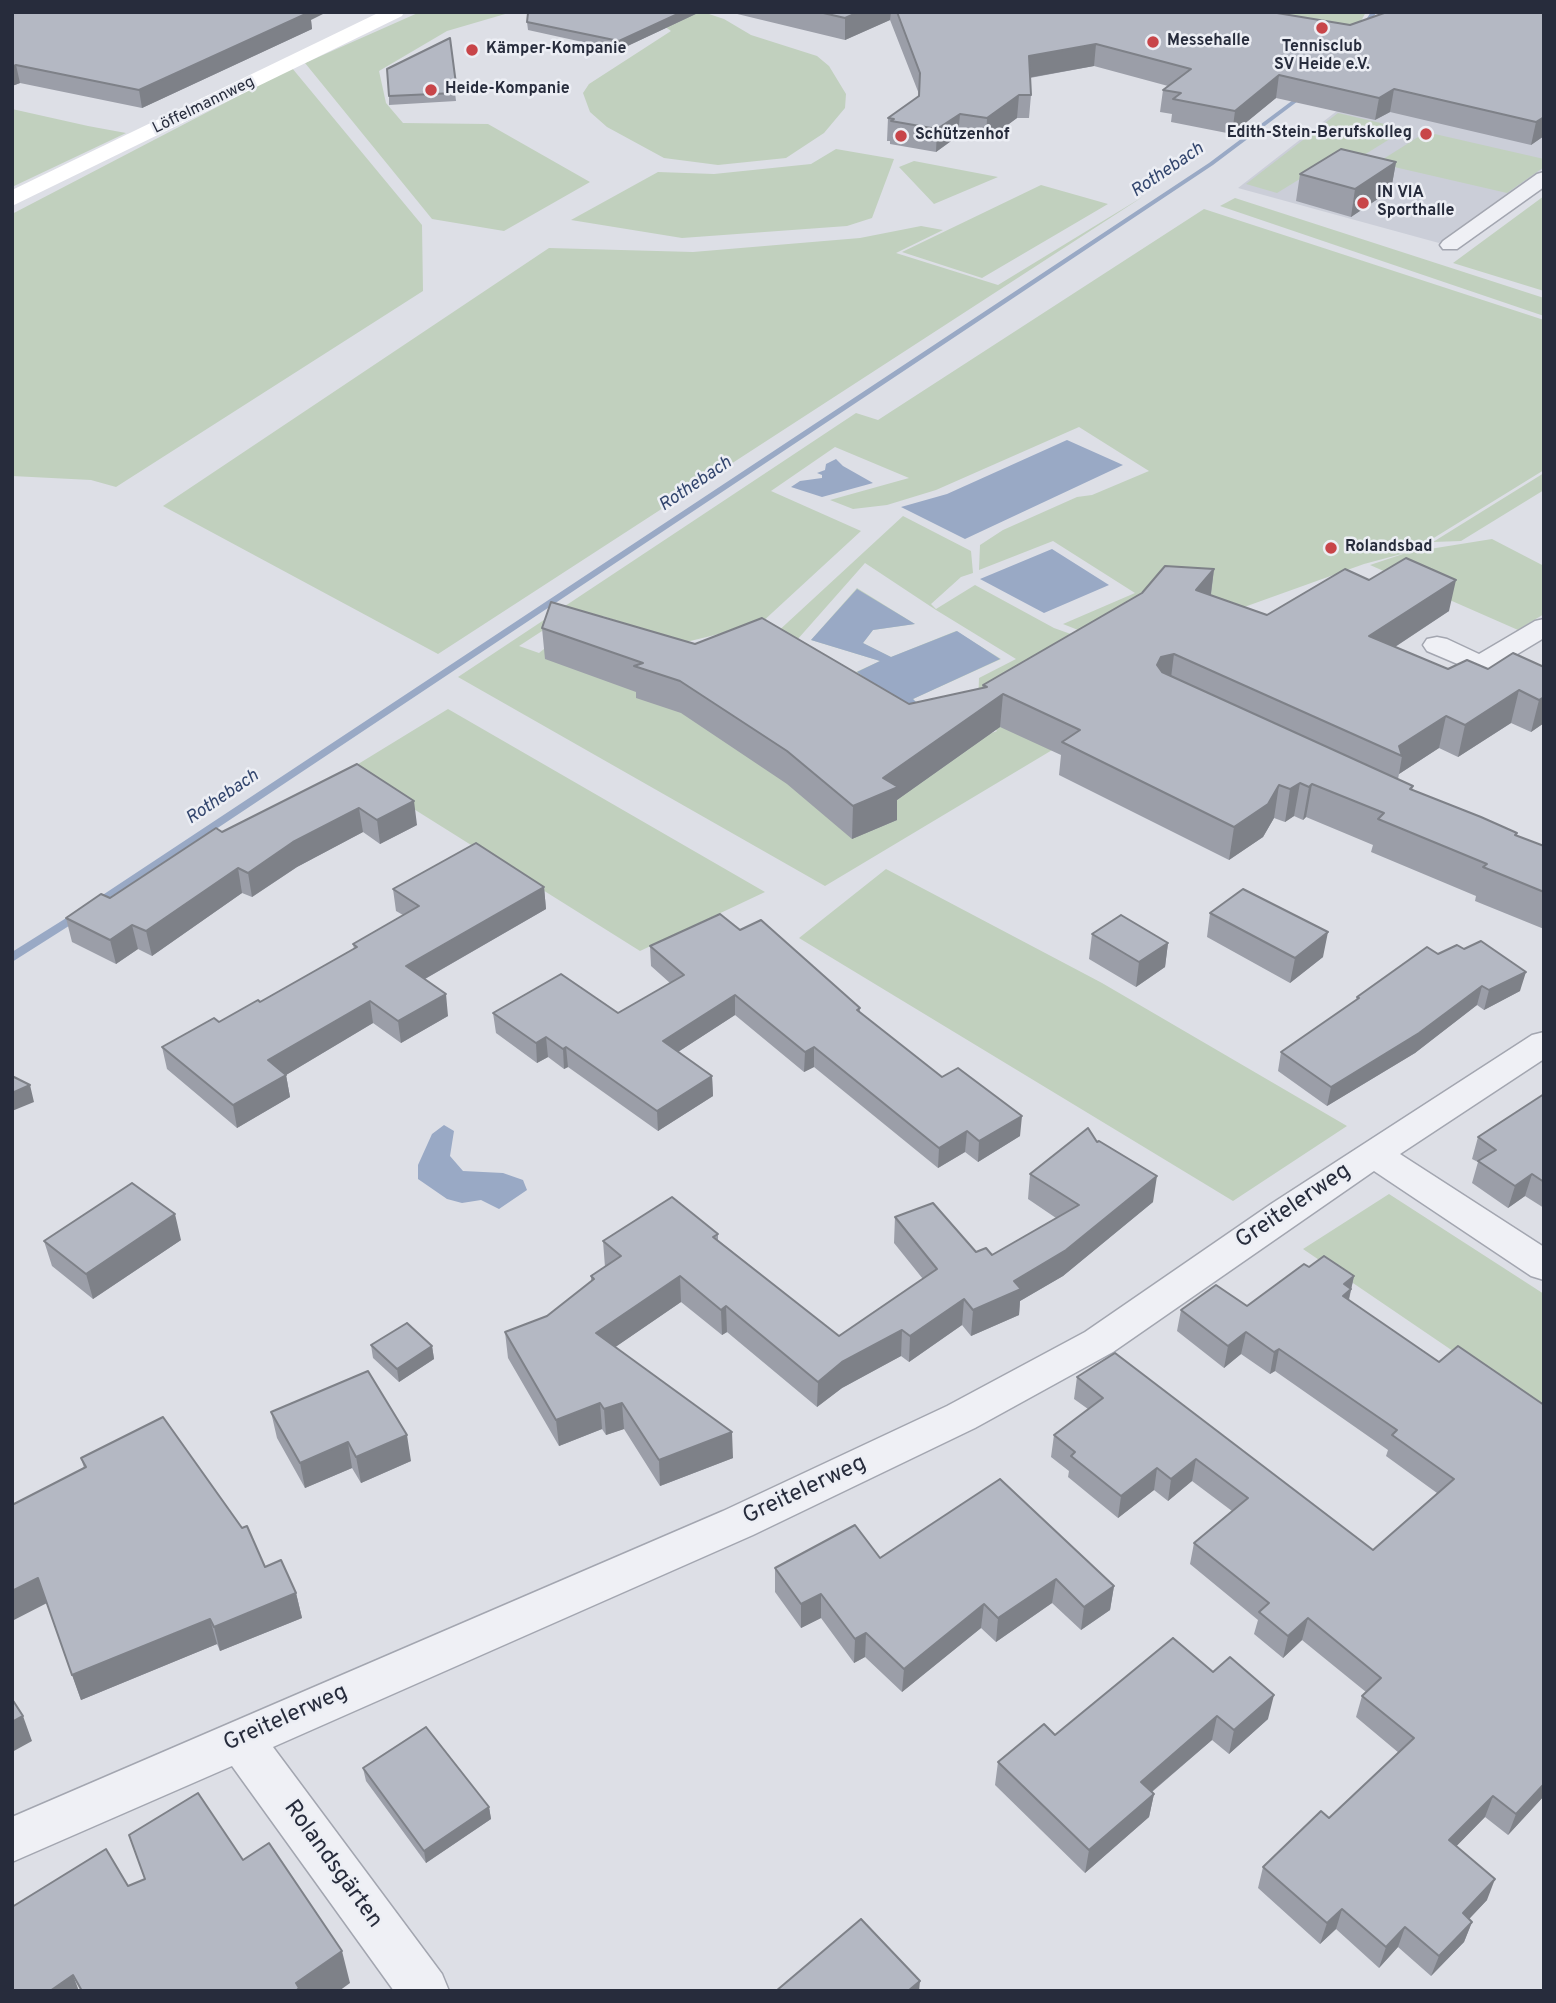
<!DOCTYPE html>
<meta charset="utf-8">
<style>
body{margin:0}
#map{position:relative;width:1556px;height:2003px;overflow:hidden;background:#dddfe6;font-family:Overpass,sans-serif}
canvas{display:block}
.frame{position:absolute;inset:0;border:14px solid #272c3c;pointer-events:none}
</style>
<div id="map">
<canvas width="1556" height="2003"></canvas>
<div class="frame"></div>
</div>
<script>
const ctx = document.querySelector('canvas').getContext('2d');
ctx.lineJoin = 'round';
function paint(path, color) {
  ctx.fillStyle = color;
  ctx.fill(path, 'evenodd');
}
function toPath(rows) {
  const path = new Path2D();
  for (const r of rows) {
    path.moveTo(r[0], r[1]);
    for (let i = 2; i < r.length; i += 2) path.lineTo(r[i], r[i + 1]);
  }
  return path;
}
function stroke(path, color, width, dash) {
  ctx.strokeStyle = color;
  ctx.lineWidth = width;
  ctx.lineCap = dash ? 'butt' : 'round';
  ctx.setLineDash(dash || []);
  ctx.stroke(path);
}
function label(font, color, halo, rows, align = 'center') {
  ctx.font = font + ' Overpass,sans-serif';
  ctx.lineWidth = 5;
  ctx.setLineDash([]);
  ctx.textBaseline = 'middle';
  ctx.strokeStyle = halo;
  ctx.fillStyle = color;
  for (const [text, x, y, turn = 0] of rows) {
    ctx.save();
    ctx.translate(x, y);
    ctx.rotate((+turn || 0) * Math.PI / 180);
    ctx.textAlign = isNaN(turn) ? turn : align;
    if (halo) ctx.strokeText(text, 0, 0);
    ctx.fillText(text, 0, 0);
    ctx.restore();
  }
}
const built = toPath([
 [1544,12,1544,168,1439,243,1238,188,1351,100]
]);
const green = toPath([
 [420,12,512,12,447,31,379,71,386,103,403,123,488,124,590,182,504,231,432,219,305,63],
 [645,12,703,12,724,19,751,35,817,56,829,66,846,94,845,108,824,133,786,158,718,165,664,158,607,127,590,112,583,93,589,84,671,31],
 [1225,12,1366,12,1349,43],
 [292,68,422,225,423,291,116,487,91,480,12,476,12,214],
 [12,109,88,126,126,133,12,187],
 [1338,113,1406,129,1338,171,1321,166,1277,193,1246,184],
 [1426,132,1544,159,1544,167,1507,193,1377,163],
 [836,149,894,159,872,218,847,226,682,238,571,220,658,172,714,174,811,164],
 [914,161,998,177,934,204,899,167],
 [1041,185,1108,204,982,278,902,252],
 [1144,196,438,654,163,506,549,248,693,252,860,238,921,226,943,230,896,253,998,285],
 [1544,196,1544,291,1453,263],
 [1235,198,1544,298,1544,316,1220,206],
 [1204,209,1544,320,1544,470,1411,552,1492,539,1544,566,1544,614,1518,630,1370,565,1409,552,1364,564,1222,615,1119,710,825,886,458,677,856,413,878,420],
 [1079,427,1149,471,1092,495,1077,497,1003,530,980,545,979,570,1053,541,1135,593,1063,624,1098,638,1093,642,1054,628,975,585,936,609,931,604,961,577,973,573,971,551,903,516,774,635,797,640,865,563,936,610,1016,659,979,678,978,708,997,731,931,756,966,701,916,702,913,699,1001,659,956,631,891,657,863,643,873,630,915,624,857,588,811,640,880,661,856,672,910,710,559,637,539,653,519,646,559,620,603,616,682,643,760,624,861,531,771,491,835,447,909,478,830,500,853,509,887,505,936,490],
 [1544,473,1544,490,1461,541,1433,542],
 [448,709,765,892,640,951,350,769],
 [886,869,1102,983,1347,1126,1233,1201,799,938],
 [1389,1194,1544,1294,1544,1413,1303,1249]
]);
const water = toPath([
 [1067,440,1123,465,965,539,901,507,947,494],
 [836,459,843,466,873,483,822,497,791,487,800,481,822,478,822,475,817,473,825,470,826,464],
 [1052,549,1109,585,1044,613,980,579],
 [857,589,915,624,873,630,863,643,891,657,957,631,1000,659,913,699,916,702,966,701,910,710,857,672,880,661,811,640],
 [444,1125,454,1131,450,1156,463,1171,503,1173,523,1180,527,1190,499,1209,481,1200,462,1203,447,1199,418,1179,418,1165,432,1134]
]);
const stream = toPath([
 [1371,12,1377,12,1362,32,1358,32,1371,12],
 [1305,91,1310,92,1213,165,99,907,95,908,89,904,1209,163,1305,91],
 [79,910,85,914,83,917,12,962,12,952,79,910]
]);
const street = toPath([
 [1544,172,1544,187,1457,249,1443,249,1440,245,1443,241,1537,174,1544,172],
 [1544,619,1544,638,1451,694,1441,696,1431,694,1427,688,1431,682,1460,665,1427,651,1423,645,1427,639,1437,637,1447,639,1479,654,1535,621,1544,619],
 [1544,1032,1544,1059,1400,1154,1544,1247,1544,1280,1531,1276,1374,1171,1113,1352,975,1428,753,1535,273,1747,442,1974,449,1991,394,1991,232,1766,12,1862,12,1817,723,1511,947,1406,1085,1332,1271,1204,1532,1035,1544,1032]
]);
const secondary = toPath([
 [380,12,404,12,402,16,12,206,12,190,380,12]
]);
const wall = toPath([
 [12,12,311,20,312,29,142,108,20,83,12,86],
 [534,12,700,12,619,50,528,30,527,22],
 [729,12,1271,12,1350,25,1544,12,1544,136,1531,145,1390,112,1375,120,1276,98,1232,134,1171,122,1172,114,1160,112,1163,90,1168,86,1094,66,1030,78,1031,95,1029,118,1017,118,986,141,958,136,936,152,890,144,890,141,887,141,888,118,919,96,919,94,890,20,845,40],
 [456,84,457,93,455,93,456,101,389,105,389,96],
 [1396,162,1391,190,1351,217,1296,201,1300,174],
 [1214,569,1211,595,1267,615,1369,580,1449,611,1395,647,1448,669,1544,667,1544,723,1531,732,1511,723,1458,757,1439,748,1399,774,1398,779,1413,786,1412,790,1517,833,1516,835,1544,846,1544,929,1475,901,1476,896,1371,852,1373,845,1306,817,1303,820,1294,816,1285,822,1274,818,1263,837,1229,860,1059,775,1061,755,1000,727,897,800,897,820,852,839,787,784,681,713,636,698,636,692,545,659,542,628,695,644,909,704,982,688,983,685],
 [357,764,417,825,380,844,363,832,297,867,252,897,242,893,152,956,138,949,116,964,72,942,66,918,110,898,222,832],
 [544,887,546,909,425,979,448,1016,401,1043,373,1023,286,1075,290,1097,237,1128,167,1069,162,1047,219,1022,260,1002,354,949,353,944,403,915,396,911,393,889],
 [1210,913,1323,957,1290,983,1207,937],
 [740,930,860,1008,860,1013,942,1077,1020,1136,978,1162,965,1152,938,1168,814,1067,804,1072,735,1015,678,1052,712,1076,713,1096,658,1131,568,1067,564,1069,548,1057,537,1063,496,1033,493,1013,618,1013,670,983,651,966,650,946],
 [1092,934,1168,943,1165,967,1136,987,1089,959],
 [1464,949,1520,991,1484,1010,1477,1005,1415,1053,1327,1106,1278,1071,1281,1052,1356,1001,1357,997,1438,954],
 [1544,1094,1544,1208,1525,1196,1508,1208,1472,1183,1478,1162,1472,1159,1478,1137],
 [1097,1142,1153,1202,1063,1276,1020,1301,1019,1315,971,1336,962,1325,909,1362,901,1356,842,1388,817,1407,727,1332,722,1335,681,1302,615,1347,733,1458,660,1486,624,1429,606,1435,602,1429,559,1446,508,1358,505,1332,547,1316,591,1281,591,1276,605,1267,603,1241,718,1234,718,1240,839,1336,923,1279,894,1243,895,1217,976,1252,992,1255,1056,1218,1028,1199,1030,1174],
 [181,1240,93,1299,52,1266,44,1241],
 [1309,1267,1354,1276,1349,1300,1439,1362,1544,1796,1508,1835,1485,1817,1456,1846,1487,1900,1469,1919,1472,1922,1464,1942,1431,1976,1398,1947,1379,1968,1336,1929,1320,1944,1258,1888,1263,1867,1329,1818,1399,1753,1356,1717,1362,1696,1366,1692,1302,1640,1283,1658,1254,1634,1258,1620,1190,1564,1194,1543,1232,1511,1192,1481,1168,1501,1154,1490,1118,1518,1068,1477,1069,1471,1051,1457,1054,1435,1088,1409,1074,1399,1077,1377,1373,1550,1437,1493,1386,1456,1388,1450,1275,1371,1270,1374,1241,1354,1224,1368,1177,1331,1181,1310,1247,1306],
 [371,1345,432,1346,434,1359,399,1382,373,1358],
 [271,1412,411,1461,361,1483,352,1468,305,1488,277,1438],
 [81,1458,265,1567,296,1593,302,1618,220,1651,217,1644,81,1700,47,1603,84,1468],
 [880,1558,1114,1586,1110,1610,1081,1630,1052,1603,996,1642,981,1628,902,1692,865,1657,854,1663,821,1618,801,1628,775,1592,775,1568],
 [1213,1672,1268,1719,1229,1754,1212,1740,1152,1792,1154,1794,1149,1817,1085,1873,995,1785,998,1762,1055,1735],
 [363,1768,489,1807,491,1819,426,1863,366,1781]
]);
const shadedWall = toPath([
 [294,12,327,12,311,20,312,29,142,108,139,90],
 [682,12,700,12,619,50,619,41],
 [859,12,891,12,890,20,845,40,845,18],
 [1096,44,1094,66,1027,78,1029,56],
 [16,65,20,83,12,86,12,67],
 [1279,75,1276,98,1232,134,1235,111],
 [1394,89,1390,112,1375,120,1379,98],
 [1019,95,1017,118,986,141,987,118],
 [960,114,958,136,936,152,937,129],
 [1544,117,1544,136,1531,145,1536,122],
 [1396,162,1391,190,1351,217,1355,189],
 [1214,569,1210,600,1196,590],
 [1456,580,1449,611,1363,668,1369,636],
 [1174,654,1170,686,1157,665,1161,657],
 [1519,690,1511,723,1458,757,1465,725],
 [1003,694,1000,727,897,800,897,820,852,839,853,806,883,778],
 [1544,697,1544,723,1531,732,1539,700],
 [1446,716,1439,748,1399,774,1402,756,1399,746],
 [1300,783,1294,816,1285,822,1290,789],
 [1312,784,1306,817,1303,820,1309,787],
 [1279,785,1274,818,1263,837,1229,860,1234,827],
 [414,801,417,825,380,844,377,820],
 [359,808,363,832,297,867,252,897,248,873,293,842],
 [238,868,242,893,152,956,146,931],
 [544,887,546,909,409,988,406,966],
 [132,925,138,949,116,964,110,940],
 [1328,932,1323,957,1290,983,1295,958],
 [1168,943,1165,967,1136,987,1139,962],
 [1526,972,1520,991,1484,1010,1489,990],
 [1482,986,1477,1005,1415,1053,1327,1106,1331,1087],
 [446,994,448,1016,401,1043,398,1021],
 [735,995,735,1015,664,1061,663,1041],
 [370,1001,373,1023,286,1075,290,1097,237,1128,233,1105,268,1060],
 [546,1037,548,1057,537,1063,536,1043],
 [566,1047,568,1067,564,1069,563,1049],
 [814,1047,814,1067,804,1072,805,1052],
 [712,1076,713,1096,658,1131,657,1111],
 [30,1085,34,1102,12,1111,12,1093],
 [1022,1116,1020,1136,978,1162,979,1141],
 [967,1131,965,1152,938,1168,939,1148],
 [1532,1174,1525,1196,1508,1208,1515,1186],
 [1157,1176,1153,1202,1063,1276,1020,1301,1019,1315,971,1336,973,1310],
 [175,1214,181,1240,93,1299,86,1274],
 [680,1276,681,1302,598,1359,596,1333],
 [1354,1276,1346,1311,1338,1317,1344,1284],
 [964,1299,962,1325,909,1362,910,1336],
 [726,1306,727,1332,722,1335,721,1310],
 [902,1330,901,1356,842,1388,817,1407,818,1382,842,1362],
 [1246,1332,1241,1354,1224,1368,1228,1346],
 [432,1346,434,1359,399,1382,397,1369],
 [1279,1349,1275,1371,1270,1374,1274,1352],
 [600,1403,602,1429,559,1446,556,1420],
 [622,1403,624,1429,606,1435,604,1409],
 [732,1432,733,1458,660,1486,659,1460],
 [407,1435,411,1461,361,1483,356,1457],
 [348,1442,352,1468,305,1488,300,1463],
 [1196,1459,1192,1481,1168,1501,1171,1479],
 [1157,1468,1154,1490,1118,1518,1121,1496],
 [38,1578,47,1603,12,1621,12,1591],
 [1056,1579,1052,1603,996,1642,998,1618],
 [1114,1586,1110,1610,1081,1630,1084,1607],
 [296,1593,302,1618,220,1651,214,1627],
 [821,1594,821,1618,801,1628,801,1604],
 [984,1604,981,1628,902,1692,904,1669],
 [1308,1618,1302,1640,1283,1658,1288,1636],
 [210,1619,217,1644,81,1700,72,1675],
 [866,1633,865,1657,854,1663,855,1639],
 [1274,1695,1268,1719,1229,1754,1234,1730],
 [23,1716,32,1741,12,1752,12,1722],
 [1217,1716,1212,1740,1136,1805,1141,1782],
 [1544,1784,1544,1796,1508,1835,1516,1814],
 [1154,1794,1149,1817,1085,1873,1089,1850],
 [1493,1796,1485,1817,1442,1861,1449,1840],
 [489,1807,491,1819,426,1863,424,1851],
 [1495,1879,1487,1900,1455,1934,1463,1913],
 [1342,1909,1336,1929,1320,1944,1327,1923],
 [1472,1922,1464,1942,1431,1976,1439,1956],
 [1405,1927,1398,1947,1379,1968,1386,1947],
 [342,1951,350,1983,339,1991,296,1991,296,1983],
 [73,1975,79,1991,50,1991],
 [920,1981,919,1991,908,1991]
]);
const building = toPath([
 [12,12,310,12,139,90,16,65,12,67,12,12],
 [534,12,682,12,619,41,527,22,528,13,534,12],
 [819,12,859,12,845,18,819,12],
 [897,12,1271,12,1350,25,1387,12,1544,12,1544,117,1536,122,1394,89,1379,98,1279,75,1235,111,1173,99,1181,93,1163,90,1191,69,1096,44,1029,56,1031,95,1019,95,987,118,960,114,937,129,891,121,894,119,888,118,919,96,920,73,897,12],
 [450,38,456,84,453,84,455,93,389,96,387,69,450,38],
 [1341,149,1396,162,1355,189,1300,174,1341,149],
 [1406,558,1456,580,1369,636,1448,669,1467,660,1488,669,1513,653,1544,667,1544,697,1539,700,1519,690,1465,725,1446,716,1399,746,1402,756,1174,654,1161,657,1157,665,1162,672,1413,786,1410,789,1481,817,1517,833,1515,835,1544,846,1544,892,1483,867,1487,864,1378,819,1384,813,1312,784,1309,787,1300,783,1290,789,1279,785,1268,804,1234,827,1062,742,1080,730,1003,694,883,778,898,787,853,806,787,751,680,681,634,666,643,663,542,628,551,602,695,644,762,618,909,704,987,687,983,685,1142,593,1165,566,1214,569,1196,590,1267,615,1345,569,1369,580,1406,558],
 [357,764,414,801,377,820,359,808,293,842,248,873,238,868,146,931,132,925,110,940,66,918,101,894,110,898,216,828,222,832,357,764],
 [476,843,544,887,406,966,446,994,398,1021,370,1001,268,1060,286,1075,233,1105,162,1047,214,1018,219,1022,258,1000,260,1002,357,947,353,944,419,906,393,889,476,843],
 [1243,889,1328,932,1295,958,1210,913,1243,889],
 [720,914,740,930,761,920,860,1008,857,1010,942,1077,958,1068,1022,1116,979,1141,967,1131,939,1148,814,1047,805,1052,735,995,663,1041,712,1076,657,1111,566,1047,563,1049,546,1037,536,1043,493,1013,561,974,618,1013,684,975,650,946,720,914],
 [1121,915,1168,943,1139,962,1092,934,1121,915],
 [1481,941,1526,972,1489,990,1482,986,1419,1033,1331,1087,1281,1052,1359,998,1357,997,1427,947,1438,954,1457,945,1464,949,1481,941],
 [12,1076,30,1085,12,1093,12,1076],
 [1544,1094,1544,1182,1532,1174,1515,1186,1478,1161,1496,1150,1478,1137,1544,1094],
 [1088,1128,1097,1142,1099,1141,1157,1176,1066,1250,1014,1281,1021,1289,973,1310,964,1299,910,1336,902,1330,842,1362,818,1382,726,1306,721,1310,680,1276,596,1333,732,1432,659,1460,622,1403,604,1409,600,1403,556,1420,505,1332,547,1316,594,1279,591,1276,621,1256,603,1241,672,1197,718,1234,713,1237,839,1336,937,1269,895,1217,933,1203,976,1252,986,1248,992,1255,1079,1205,1030,1174,1088,1128],
 [132,1183,175,1214,86,1274,44,1241,132,1183],
 [1324,1256,1354,1276,1344,1284,1351,1289,1343,1296,1439,1362,1458,1346,1544,1405,1544,1784,1516,1814,1493,1796,1449,1840,1495,1879,1463,1913,1472,1922,1439,1956,1405,1927,1386,1947,1342,1909,1327,1923,1263,1867,1321,1811,1329,1818,1414,1738,1362,1696,1381,1678,1308,1618,1288,1636,1259,1612,1269,1603,1194,1543,1248,1498,1196,1459,1171,1479,1157,1468,1121,1496,1071,1456,1075,1452,1054,1435,1103,1398,1077,1377,1115,1353,1373,1550,1454,1479,1392,1435,1397,1430,1279,1349,1274,1352,1246,1332,1228,1346,1181,1310,1216,1285,1247,1306,1304,1264,1309,1267,1324,1256],
 [407,1323,432,1346,397,1369,371,1345,407,1323],
 [368,1371,407,1435,356,1457,348,1442,300,1463,271,1412,368,1371],
 [163,1417,242,1528,247,1526,265,1567,281,1560,296,1593,214,1627,210,1619,72,1675,38,1578,12,1591,12,1505,86,1467,81,1458,163,1417],
 [1000,1479,1114,1586,1084,1607,1056,1579,998,1618,984,1604,904,1669,866,1633,855,1639,821,1594,801,1604,775,1568,855,1525,880,1558,1000,1479],
 [1173,1638,1213,1672,1230,1657,1274,1695,1234,1730,1217,1716,1141,1782,1154,1794,1089,1850,998,1762,1044,1724,1055,1735,1173,1638],
 [12,1699,23,1716,12,1722,12,1699],
 [426,1727,489,1807,424,1851,363,1768,426,1727],
 [198,1793,243,1860,269,1843,342,1951,296,1983,299,1988,296,1991,82,1991,73,1975,50,1991,12,1991,12,1907,106,1849,128,1886,145,1879,129,1835,198,1793],
 [861,1919,920,1981,908,1991,776,1991,861,1919]
]);
const markers = [
 [1322,28,7,"#c84549"],
 [1153,42,7,"#c84549"],
 [472,50,7,"#c84549"],
 [431,90,7,"#c84549"],
 [1426,134,7,"#c84549"],
 [901,136,7,"#c84549"],
 [1363,203,7,"#c84549"],
 [1331,548,7,"#c84549"]
];
const farPoinames = [
 ["Messehalle",1167,42],
 ["Tennisclub",1322,48,"center"],
 ["SV Heide e.V.",1322,66,"center"],
 ["Kämper-Kompanie",486,50],
 ["Heide-Kompanie",445,90],
 ["Edith-Stein-Berufskolleg",1412,134,"right"],
 ["Schützenhof",915,136],
 ["IN VIA",1377,194],
 ["Sporthalle",1377,212],
 ["Rolandsbad",1345,548]
];
const farStreetnames = [
 ["Löffelmannweg",204,106,-26]
];
const farWaternames = [
 ["Rothebach",1168,171,-34],
 ["Rothebach",696,485,-34],
 ["Rothebach",223,798,-34]
];
const nearStreetnames = [
 ["Greitelerweg",1294,1207,-34],
 ["Greitelerweg",805,1491,-25],
 ["Greitelerweg",286,1719,-24],
 ["Rolandsgärten",332,1865,54]
];
paint(built, '#cbced8');
paint(green, '#c1d0be');
paint(water, '#99a9c5');
paint(stream, '#99a9c5');
stroke(street, '#a3a6b0', 3);
paint(street, '#eff0f5');
paint(secondary, '#fff');
paint(wall, '#9b9ea8');
paint(shadedWall, '#7e8188');
paint(building, '#b4b8c3');
stroke(building, '#7e8188', 2);
for (const [x, y, r, color] of markers) {
  const dot = new Path2D();
  dot.arc(x, y, r, 0, 2 * Math.PI);
  ctx.fillStyle = color;
  ctx.fill(dot);
  stroke(dot, '#eceef4', 2.5);
}
label('bold 16px', '#272c3c', '#eceef4', farPoinames, 'left');
label('16px', '#272c3c', '#eceef4', farStreetnames);
label('italic 18px', '#33466e', '#eceef4', farWaternames);
label('23px', '#272c3c', '#eceef4', nearStreetnames);
</script>
